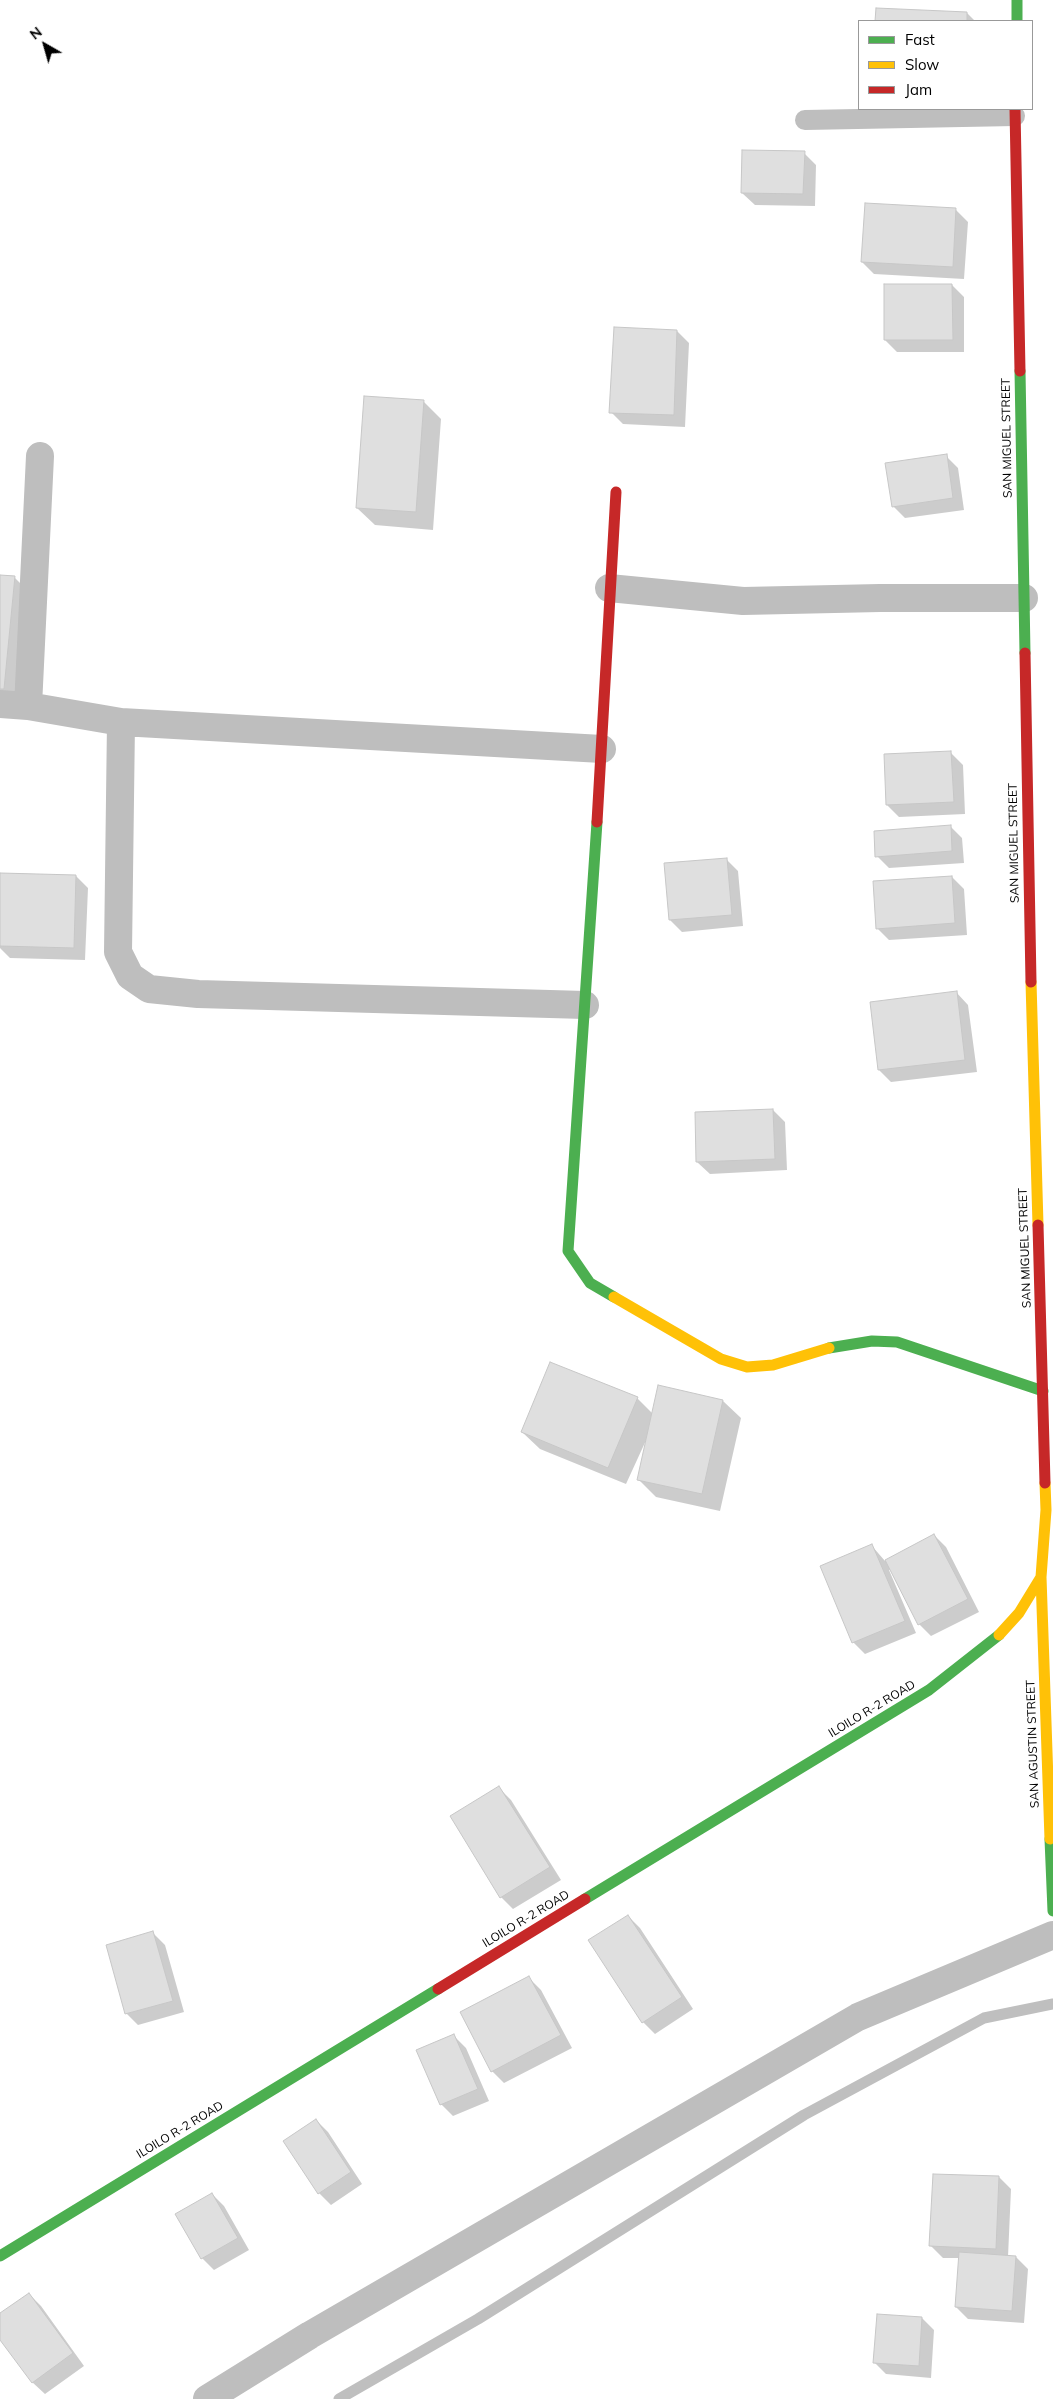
<!DOCTYPE html>
<style>
body{margin:0}
#map{position:relative;width:1053px;height:2399px;overflow:hidden;background:#fff;font-family:Mulish,sans-serif}
canvas{display:block}
.legend{position:absolute;left:858px;top:20px;width:175px;height:90px;box-sizing:border-box;background:#fff;border:1px solid #999;margin:0;padding:6px 9px;list-style:none;font-size:15px;color:#000}
.legend li{display:flex;align-items:center;gap:10px;height:25px}
.legend b{width:25px;border:1px solid #999}
.north{position:absolute;left:20px;top:20px;width:50px;height:50px;-webkit-text-stroke:4px #fff;paint-order:stroke;rotate:322deg;font-size:14px;font-weight:700;line-height:20px;text-align:center;color:#000}
.north::after{content:'';display:block;margin:auto;width:18px;height:22px;background:#000;clip-path:polygon(50% 0,100% 100%,50% 72%,0 100%)}
</style>
<div id="map">
<canvas width="1053" height="2399"></canvas>
<ul class="legend">
<li><b style="height:6px;background:#4caf50"></b>Fast</li>
<li><b style="height:6px;background:#ffc107"></b>Slow</li>
<li><b style="height:6px;background:#c62828"></b>Jam</li>
</ul>
<div class="north">N</div>
</div>
<script>
const ctx = document.querySelector('canvas').getContext('2d');
ctx.lineJoin = 'round';
function paint(path, color) {
  ctx.fillStyle = color;
  ctx.fill(path, 'evenodd');
}
function toPath(rows) {
  const path = new Path2D();
  for (const r of rows) {
    path.moveTo(r[0], r[1]);
    for (let i = 2; i < r.length; i += 2) path.lineTo(r[i], r[i + 1]);
  }
  return path;
}
function stroke(path, color, width, dash) {
  ctx.strokeStyle = color;
  ctx.lineWidth = width;
  ctx.lineCap = dash ? 'butt' : 'round';
  ctx.setLineDash(dash || []);
  ctx.stroke(path);
}
function label(font, color, halo, rows, align = 'center') {
  ctx.font = font + ' Mulish,sans-serif';
  ctx.lineWidth = 4;
  ctx.setLineDash([]);
  ctx.textBaseline = 'middle';
  ctx.strokeStyle = halo;
  ctx.fillStyle = color;
  for (const [text, x, y, turn = 0] of rows) {
    ctx.save();
    ctx.translate(x, y);
    ctx.rotate((+turn || 0) * Math.PI / 180);
    ctx.textAlign = isNaN(turn) ? turn : align;
    if (halo) ctx.strokeText(text, 0, 0);
    ctx.fillText(text, 0, 0);
    ctx.restore();
  }
}
const shadow = toPath([
 [877,9,967,13,975,21,876,21],
 [804,153,816,165,815,206,755,205,742,193],
 [866,204,956,210,968,222,964,279,874,274,862,262],
 [952,285,964,297,964,352,897,352,885,340],
 [677,331,689,343,685,427,623,424,611,412],
 [423,401,441,419,433,530,375,525,357,508],
 [946,456,958,468,964,510,905,518,893,506],
 [0,576,14,577,32,595,21,706,0,704],
 [951,753,963,765,965,814,899,817,887,805,885,756],
 [950,826,962,838,964,863,889,868,877,856],
 [726,859,738,871,743,926,682,932,670,920],
 [76,876,88,888,85,960,10,958,0,948,0,900],
 [952,877,964,889,967,935,889,940,877,928],
 [956,992,968,1005,977,1072,891,1082,879,1070,871,1003],
 [773,1110,785,1122,787,1170,710,1174,697,1162],
 [637,1398,653,1414,723,1401,741,1418,720,1511,656,1497,638,1479,648,1436,626,1484,540,1449,522,1432],
 [934,1535,946,1547,979,1612,931,1636,919,1624,891,1569,889,1570,916,1633,865,1654,853,1642,872,1546,885,1561],
 [499,1788,511,1800,561,1880,513,1909,501,1897],
 [628,1916,640,1928,693,2009,655,2034,643,2022],
 [153,1933,165,1945,184,2012,138,2025,126,2013],
 [529,1978,541,1990,572,2048,504,2083,492,2071],
 [454,2036,466,2048,489,2101,453,2116,441,2104],
 [316,2120,328,2132,362,2184,331,2205,319,2193],
 [999,2177,1011,2189,1008,2257,1016,2257,1028,2269,1024,2323,968,2319,956,2307,959,2258,943,2258,931,2246],
 [212,2194,224,2206,249,2250,214,2270,202,2258],
 [29,2294,41,2306,84,2366,45,2394,32,2382,0,2338,0,2315],
 [922,2318,934,2330,931,2378,886,2374,874,2362]
]);
const stream = toPath([
 [339,2399,478,2319,804,2115,984,2018,1053,2004]
]);
const building = toPath([
 [876,8,967,12,967,21,875,21,876,8],
 [742,150,805,151,803,194,741,193,742,150],
 [865,203,956,208,953,267,861,262,865,203],
 [884,284,952,284,953,340,884,340,884,284],
 [614,327,677,330,674,415,609,413,614,327],
 [364,396,424,400,416,512,356,508,364,396],
 [947,454,953,498,892,507,885,463,947,454],
 [0,575,15,576,4,689,0,689,0,575],
 [951,751,954,802,886,805,884,754,951,751],
 [951,825,952,851,875,857,874,831,951,825],
 [727,858,732,915,669,920,664,863,727,858],
 [0,873,76,875,74,948,0,946,0,873],
 [952,876,955,923,876,929,873,881,952,876],
 [957,991,965,1060,878,1070,870,1002,957,991],
 [773,1109,775,1159,696,1162,695,1112,773,1109],
 [550,1362,638,1397,608,1468,521,1432,550,1362],
 [658,1385,723,1400,702,1494,637,1480,658,1385],
 [934,1534,968,1599,918,1625,885,1560,934,1534],
 [872,1544,905,1621,852,1643,820,1566,872,1544],
 [499,1786,550,1867,500,1898,450,1816,499,1786],
 [628,1915,682,1997,642,2023,588,1940,628,1915],
 [153,1931,173,2001,125,2014,106,1945,153,1931],
 [529,1976,561,2035,491,2072,460,2012,529,1976],
 [454,2034,478,2089,440,2105,416,2050,454,2034],
 [316,2119,351,2172,318,2194,283,2141,316,2119],
 [933,2174,999,2176,996,2249,929,2246,933,2174],
 [212,2193,238,2238,201,2259,175,2214,212,2193],
 [959,2252,1016,2256,1012,2311,955,2307,959,2252],
 [29,2293,73,2353,32,2383,0,2340,0,2313,29,2293],
 [877,2314,922,2317,919,2366,873,2363,877,2314]
]);
const lane = toPath([
 [805,120,1015,116]
]);
const street = toPath([
 [609,588,743,601,880,598,1024,598],
 [0,704,28,706,121,722,602,749],
 [28,706,40,456],
 [121,722,118,952,130,976,149,989,198,994,585,1005],
 [207,2399,310,2335,858,2017,1053,1935]
]);
const fast = toPath([
 [1017,0,1017,21],
 [1020,371,1025,653],
 [597,822,568,1251,590,1283,614,1297],
 [829,1348,872,1341,897,1342,1043,1391],
 [1050,1839,1053,1911],
 [585,1899,929,1690,999,1635],
 [0,2256,438,1989]
]);
const slow = toPath([
 [1031,982,1038,1225],
 [614,1297,721,1359,747,1367,773,1365,829,1348],
 [1045,1483,1046,1510,1041,1577,1050,1839],
 [999,1635,1019,1613,1041,1577]
]);
const jam = toPath([
 [1015,109,1020,371],
 [1025,653,1031,982],
 [597,822,616,492],
 [1038,1225,1045,1483],
 [438,1989,585,1899]
]);
const streetNames = [
 ["SAN MIGUEL STREET",1007,438,-91],
 ["SAN MIGUEL STREET",1014,843,-91],
 ["SAN MIGUEL STREET",1025,1248,-92],
 ["ILOILO R-2 ROAD",872,1709,-31],
 ["SAN AGUSTIN STREET",1033,1744,-92],
 ["ILOILO R-2 ROAD",526,1919,-31],
 ["ILOILO R-2 ROAD",180,2130,-31]
];
paint(shadow, '#0003');
stroke(stream, '#bfbfbf', 11);
paint(building, '#dfdfdf');
stroke(building, '#c7c7c7', 1);
stroke(lane, '#bebebe', 20);
stroke(street, '#bebebe', 28);
stroke(fast, '#4caf50', 11);
stroke(slow, '#ffc107', 11);
stroke(jam, '#c62828', 11);
label('12px', '#000', '#fff', streetNames);
</script>
